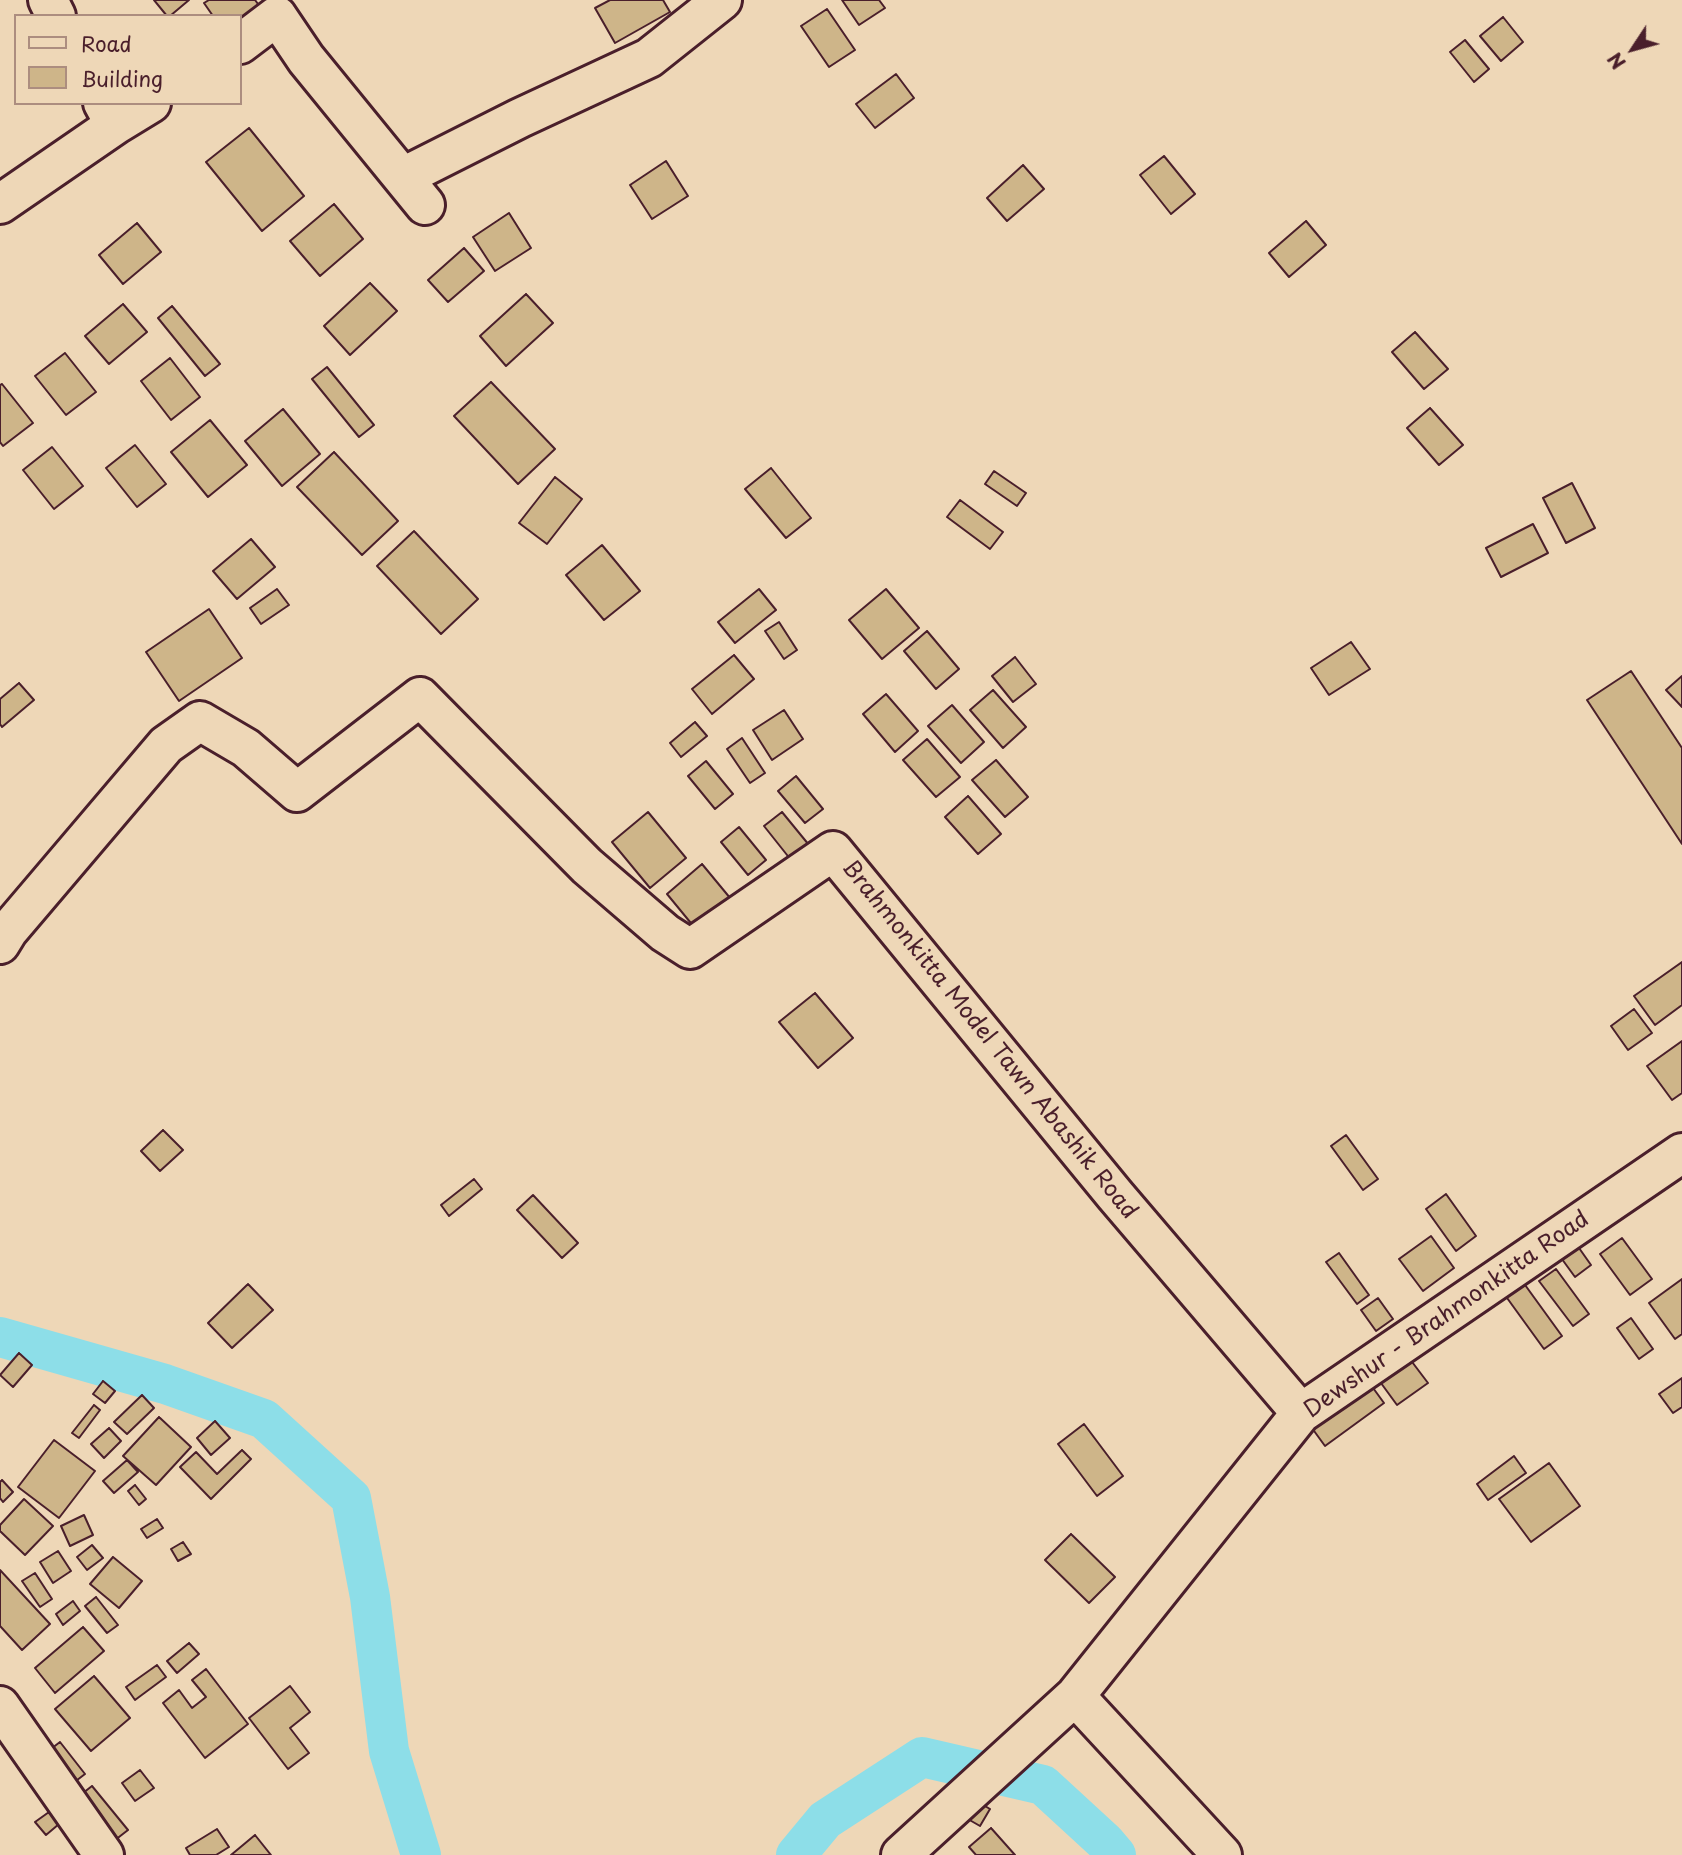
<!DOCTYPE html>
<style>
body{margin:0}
#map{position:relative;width:1682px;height:1855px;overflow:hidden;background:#eed7b7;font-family:"Playpen Sans",sans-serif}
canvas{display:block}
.legend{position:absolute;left:14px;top:14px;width:228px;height:91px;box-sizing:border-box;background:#eed7b7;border:2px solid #ac8d7f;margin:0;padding:9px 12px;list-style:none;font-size:21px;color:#4a1f2b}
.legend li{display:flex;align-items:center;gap:14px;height:35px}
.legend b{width:35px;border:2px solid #ac8d7f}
.north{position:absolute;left:1598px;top:14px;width:70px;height:70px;-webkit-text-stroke:5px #eed7b7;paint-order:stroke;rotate:234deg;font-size:19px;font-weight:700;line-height:28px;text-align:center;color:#4a1f2b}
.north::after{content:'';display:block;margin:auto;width:24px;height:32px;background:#4a1f2b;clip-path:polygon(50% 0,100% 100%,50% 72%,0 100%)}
</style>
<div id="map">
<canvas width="1682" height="1855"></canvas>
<ul class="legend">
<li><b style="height:9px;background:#eed7b7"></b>Road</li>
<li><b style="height:19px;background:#ceb589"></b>Building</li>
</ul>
<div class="north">N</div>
</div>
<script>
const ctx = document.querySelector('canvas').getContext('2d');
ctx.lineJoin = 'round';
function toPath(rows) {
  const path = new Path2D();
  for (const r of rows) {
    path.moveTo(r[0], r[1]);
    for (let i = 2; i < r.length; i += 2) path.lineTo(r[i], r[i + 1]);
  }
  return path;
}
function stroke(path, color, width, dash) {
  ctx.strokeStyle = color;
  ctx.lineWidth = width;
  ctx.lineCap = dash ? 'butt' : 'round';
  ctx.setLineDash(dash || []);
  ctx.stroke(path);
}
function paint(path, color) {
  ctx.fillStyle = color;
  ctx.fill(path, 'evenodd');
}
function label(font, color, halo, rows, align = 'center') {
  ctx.font = font + ' "Playpen Sans",sans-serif';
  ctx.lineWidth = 5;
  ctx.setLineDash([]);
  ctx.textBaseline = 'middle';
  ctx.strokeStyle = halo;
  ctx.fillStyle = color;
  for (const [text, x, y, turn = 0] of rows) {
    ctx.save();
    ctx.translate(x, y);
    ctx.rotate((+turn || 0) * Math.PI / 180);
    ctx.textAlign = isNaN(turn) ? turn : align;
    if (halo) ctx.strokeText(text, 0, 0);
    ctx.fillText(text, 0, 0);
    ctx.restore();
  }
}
const canal = toPath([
 [0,1337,165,1384,264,1419,351,1498,370,1597,389,1751,421,1855],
 [796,1855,825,1820,922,1757,1043,1785,1105,1842,1116,1855]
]);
const building = toPath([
 [154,0,189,0,170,16,167,16,154,0],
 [209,0,255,0,267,16,240,36,240,16,213,16,204,3,209,0],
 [610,0,663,0,670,12,615,43,595,8,610,0],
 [842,0,879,0,885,8,859,25,842,0],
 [827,9,855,50,829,67,801,26,827,9],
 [1503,17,1523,42,1501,61,1480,36,1503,17],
 [1465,40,1489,69,1474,82,1450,52,1465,40],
 [896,74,914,98,875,128,856,104,896,74],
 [249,128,304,196,262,231,206,162,249,128],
 [1164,156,1195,194,1171,214,1140,175,1164,156],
 [666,161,688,196,652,219,630,185,666,161],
 [1023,165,1044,189,1007,221,987,198,1023,165],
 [334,204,363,239,320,276,290,241,334,204],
 [509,213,531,248,495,271,473,237,509,213],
 [1306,221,1326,245,1289,277,1269,253,1306,221],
 [137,223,161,252,123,284,99,255,137,223],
 [464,248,484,271,448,302,428,280,464,248],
 [370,283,397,311,350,355,324,326,370,283],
 [526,294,553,323,506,366,480,336,526,294],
 [123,304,147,332,109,364,85,336,123,304],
 [172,306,220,364,205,376,158,318,172,306],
 [1415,332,1448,369,1424,389,1392,352,1415,332],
 [65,353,96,392,66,415,35,376,65,353],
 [170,358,200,397,171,420,141,381,170,358],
 [327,367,374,425,359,437,312,379,327,367],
 [491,382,555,449,518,484,454,416,491,382],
 [2,384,33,423,3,446,0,442,0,385,2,384],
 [1430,408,1463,445,1439,465,1407,428,1430,408],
 [283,409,320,454,282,486,245,441,283,409],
 [210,420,247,465,208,497,171,452,210,420],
 [135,445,166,484,137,507,106,468,135,445],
 [52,447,83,486,54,509,23,470,52,447],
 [334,452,398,521,362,555,297,487,334,452],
 [771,468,811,518,786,538,745,489,771,468],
 [994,471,1026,493,1017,506,985,484,994,471],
 [555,477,582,499,547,544,519,523,555,477],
 [1572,483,1595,528,1566,543,1543,498,1572,483],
 [960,500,1003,532,990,549,947,517,960,500],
 [1533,524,1548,553,1501,577,1486,548,1533,524],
 [414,531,478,599,441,634,377,566,414,531],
 [251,539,275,567,237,599,213,571,251,539],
 [602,545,640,591,604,620,566,575,602,545],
 [277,589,289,605,261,624,250,608,277,589],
 [759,589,776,610,735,643,718,622,759,589],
 [886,589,919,628,882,659,849,620,886,589],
 [209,609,242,658,179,701,146,652,209,609],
 [779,622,797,650,784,659,765,631,779,622],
 [927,631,959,669,936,689,904,651,927,631],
 [1351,642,1370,669,1329,695,1311,668,1351,642],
 [734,655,754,679,712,714,692,689,734,655],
 [1015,657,1036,684,1013,702,992,676,1015,657],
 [1631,671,1682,748,1682,844,1587,700,1631,671],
 [1682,676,1682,707,1666,690,1682,676],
 [19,683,34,700,2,727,0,724,0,699,19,683],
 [993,690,1026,727,1003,748,970,710,993,690],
 [886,694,918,731,895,752,863,714,886,694],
 [952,705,984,742,961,763,928,726,952,705],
 [784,710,803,739,772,760,753,730,784,710],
 [695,722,707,736,681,757,670,743,695,722],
 [742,738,765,773,750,783,727,749,742,738],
 [927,739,960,777,936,797,903,760,927,739],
 [996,760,1028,797,1005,817,972,780,996,760],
 [706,761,733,794,715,809,688,776,706,761],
 [796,776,823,809,805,823,778,791,796,776],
 [968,796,1001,834,978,854,945,817,968,796],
 [648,812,686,858,650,888,612,842,648,812],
 [782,812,809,845,791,860,764,826,782,812],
 [739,827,766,860,748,875,721,842,739,827],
 [702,864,740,910,704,939,667,894,702,864],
 [1682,962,1682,1005,1655,1025,1634,996,1682,962],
 [815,993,853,1038,818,1068,779,1022,815,993],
 [1634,1009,1652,1033,1628,1050,1611,1026,1634,1009],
 [1682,1041,1682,1093,1672,1100,1647,1066,1682,1041],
 [163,1130,183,1150,160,1171,141,1151,163,1130],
 [1346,1135,1378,1179,1363,1190,1331,1146,1346,1135],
 [474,1179,482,1189,449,1216,441,1205,474,1179],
 [1446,1194,1476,1236,1456,1251,1426,1209,1446,1194],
 [533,1195,578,1243,562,1258,517,1210,533,1195],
 [1560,1221,1591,1265,1575,1277,1543,1233,1560,1221],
 [1431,1236,1454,1268,1423,1291,1399,1259,1431,1236],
 [1622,1238,1652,1279,1630,1295,1600,1254,1622,1238],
 [1339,1253,1369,1295,1357,1304,1326,1262,1339,1253],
 [1556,1269,1589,1314,1573,1326,1539,1281,1556,1269],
 [1520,1278,1562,1336,1544,1349,1502,1291,1520,1278],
 [1682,1279,1682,1334,1675,1339,1649,1303,1682,1279],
 [248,1284,273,1310,232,1348,208,1323,248,1284],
 [1378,1298,1393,1319,1376,1331,1361,1310,1378,1298],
 [1631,1318,1653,1349,1639,1359,1617,1328,1631,1318],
 [1400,1346,1428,1383,1397,1405,1370,1368,1400,1346],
 [19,1353,32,1365,13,1387,0,1375,19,1353],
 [1360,1370,1384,1403,1325,1446,1301,1413,1360,1370],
 [1682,1378,1682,1407,1673,1413,1659,1394,1682,1378],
 [103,1381,115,1391,105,1403,93,1394,103,1381],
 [142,1395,154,1408,127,1434,114,1422,142,1395],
 [94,1405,100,1410,79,1438,72,1433,94,1405],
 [159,1417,191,1447,156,1485,123,1456,159,1417],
 [215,1421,230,1438,211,1455,197,1438,215,1421],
 [1084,1424,1123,1476,1097,1496,1058,1444,1084,1424],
 [109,1428,121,1441,104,1458,91,1444,109,1428],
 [54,1440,95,1471,59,1518,18,1487,54,1440],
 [242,1450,251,1459,211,1499,180,1467,196,1452,217,1474,242,1450],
 [1514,1456,1526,1473,1488,1500,1477,1484,1514,1456],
 [127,1460,138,1472,114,1493,103,1481,127,1460],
 [1549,1463,1580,1506,1531,1542,1499,1499,1549,1463],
 [2,1480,13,1492,3,1502,0,1498,0,1482,2,1480],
 [135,1485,146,1499,139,1505,128,1491,135,1485],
 [24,1499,53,1526,25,1555,0,1531,0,1525,24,1499],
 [84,1515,93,1535,70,1546,61,1526,84,1515],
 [157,1519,163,1528,147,1538,141,1529,157,1519],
 [1071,1534,1115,1577,1089,1603,1045,1560,1071,1534],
 [183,1542,191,1554,178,1561,171,1549,183,1542],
 [92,1545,103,1558,87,1570,77,1557,92,1545],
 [58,1551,71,1571,53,1583,40,1562,58,1551],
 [113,1557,142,1581,119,1608,90,1584,113,1557],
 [0,1570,50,1624,22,1650,0,1626,0,1570],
 [35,1573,52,1599,40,1607,22,1581,35,1573],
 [96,1597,118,1625,107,1633,85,1606,96,1597],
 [73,1601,80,1611,63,1625,56,1614,73,1601],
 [83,1627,104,1651,55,1693,35,1668,83,1627],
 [189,1643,199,1654,177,1673,167,1661,189,1643],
 [157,1665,166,1677,135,1700,126,1687,157,1665],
 [206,1669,248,1724,205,1758,163,1703,179,1690,192,1708,206,1697,192,1680,206,1669],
 [94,1676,130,1718,91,1751,55,1709,94,1676],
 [290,1686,310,1712,290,1728,309,1753,288,1769,249,1718,290,1686],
 [60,1742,85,1774,68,1787,43,1755,60,1742],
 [140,1770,154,1788,135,1801,122,1783,140,1770],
 [950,1785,990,1809,980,1826,940,1803,950,1785],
 [92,1786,128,1830,110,1844,74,1800,92,1786],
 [49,1812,59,1824,46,1835,35,1822,49,1812],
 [991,1828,1015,1855,976,1855,969,1847,991,1828],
 [217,1829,229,1847,216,1855,190,1855,186,1848,217,1829],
 [255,1835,271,1855,231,1855,255,1835]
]);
const street = toPath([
 [48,0,56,16],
 [240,44,277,16,306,59,425,205],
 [115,125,151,103],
 [403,177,520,118,649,58,722,0],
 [0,204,115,125,103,103],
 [0,944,8,931,166,745,200,721,246,748,297,792,420,697,587,866,665,933,690,949,833,851,1115,1195,1301,1413],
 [1075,1696,1301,1413,1682,1153],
 [901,1855,1075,1696,1222,1855]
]);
const secondary = toPath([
 [0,1706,104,1855]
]);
const streetNames = [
 ["Brahmonkitta Model Tawn Abashik Road",989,1040,51],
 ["Dewshur - Brahmonkitta Road",1447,1315,-35]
];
stroke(canal, '#8ddee8', 40);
paint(building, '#ceb589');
stroke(building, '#4a1f2b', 2);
stroke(street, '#4a1f2b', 44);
stroke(secondary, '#4a1f2b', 44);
stroke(street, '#eed7b7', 38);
stroke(secondary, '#eed7b7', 38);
label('23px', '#4a1f2b', '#eed7b7', streetNames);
</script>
